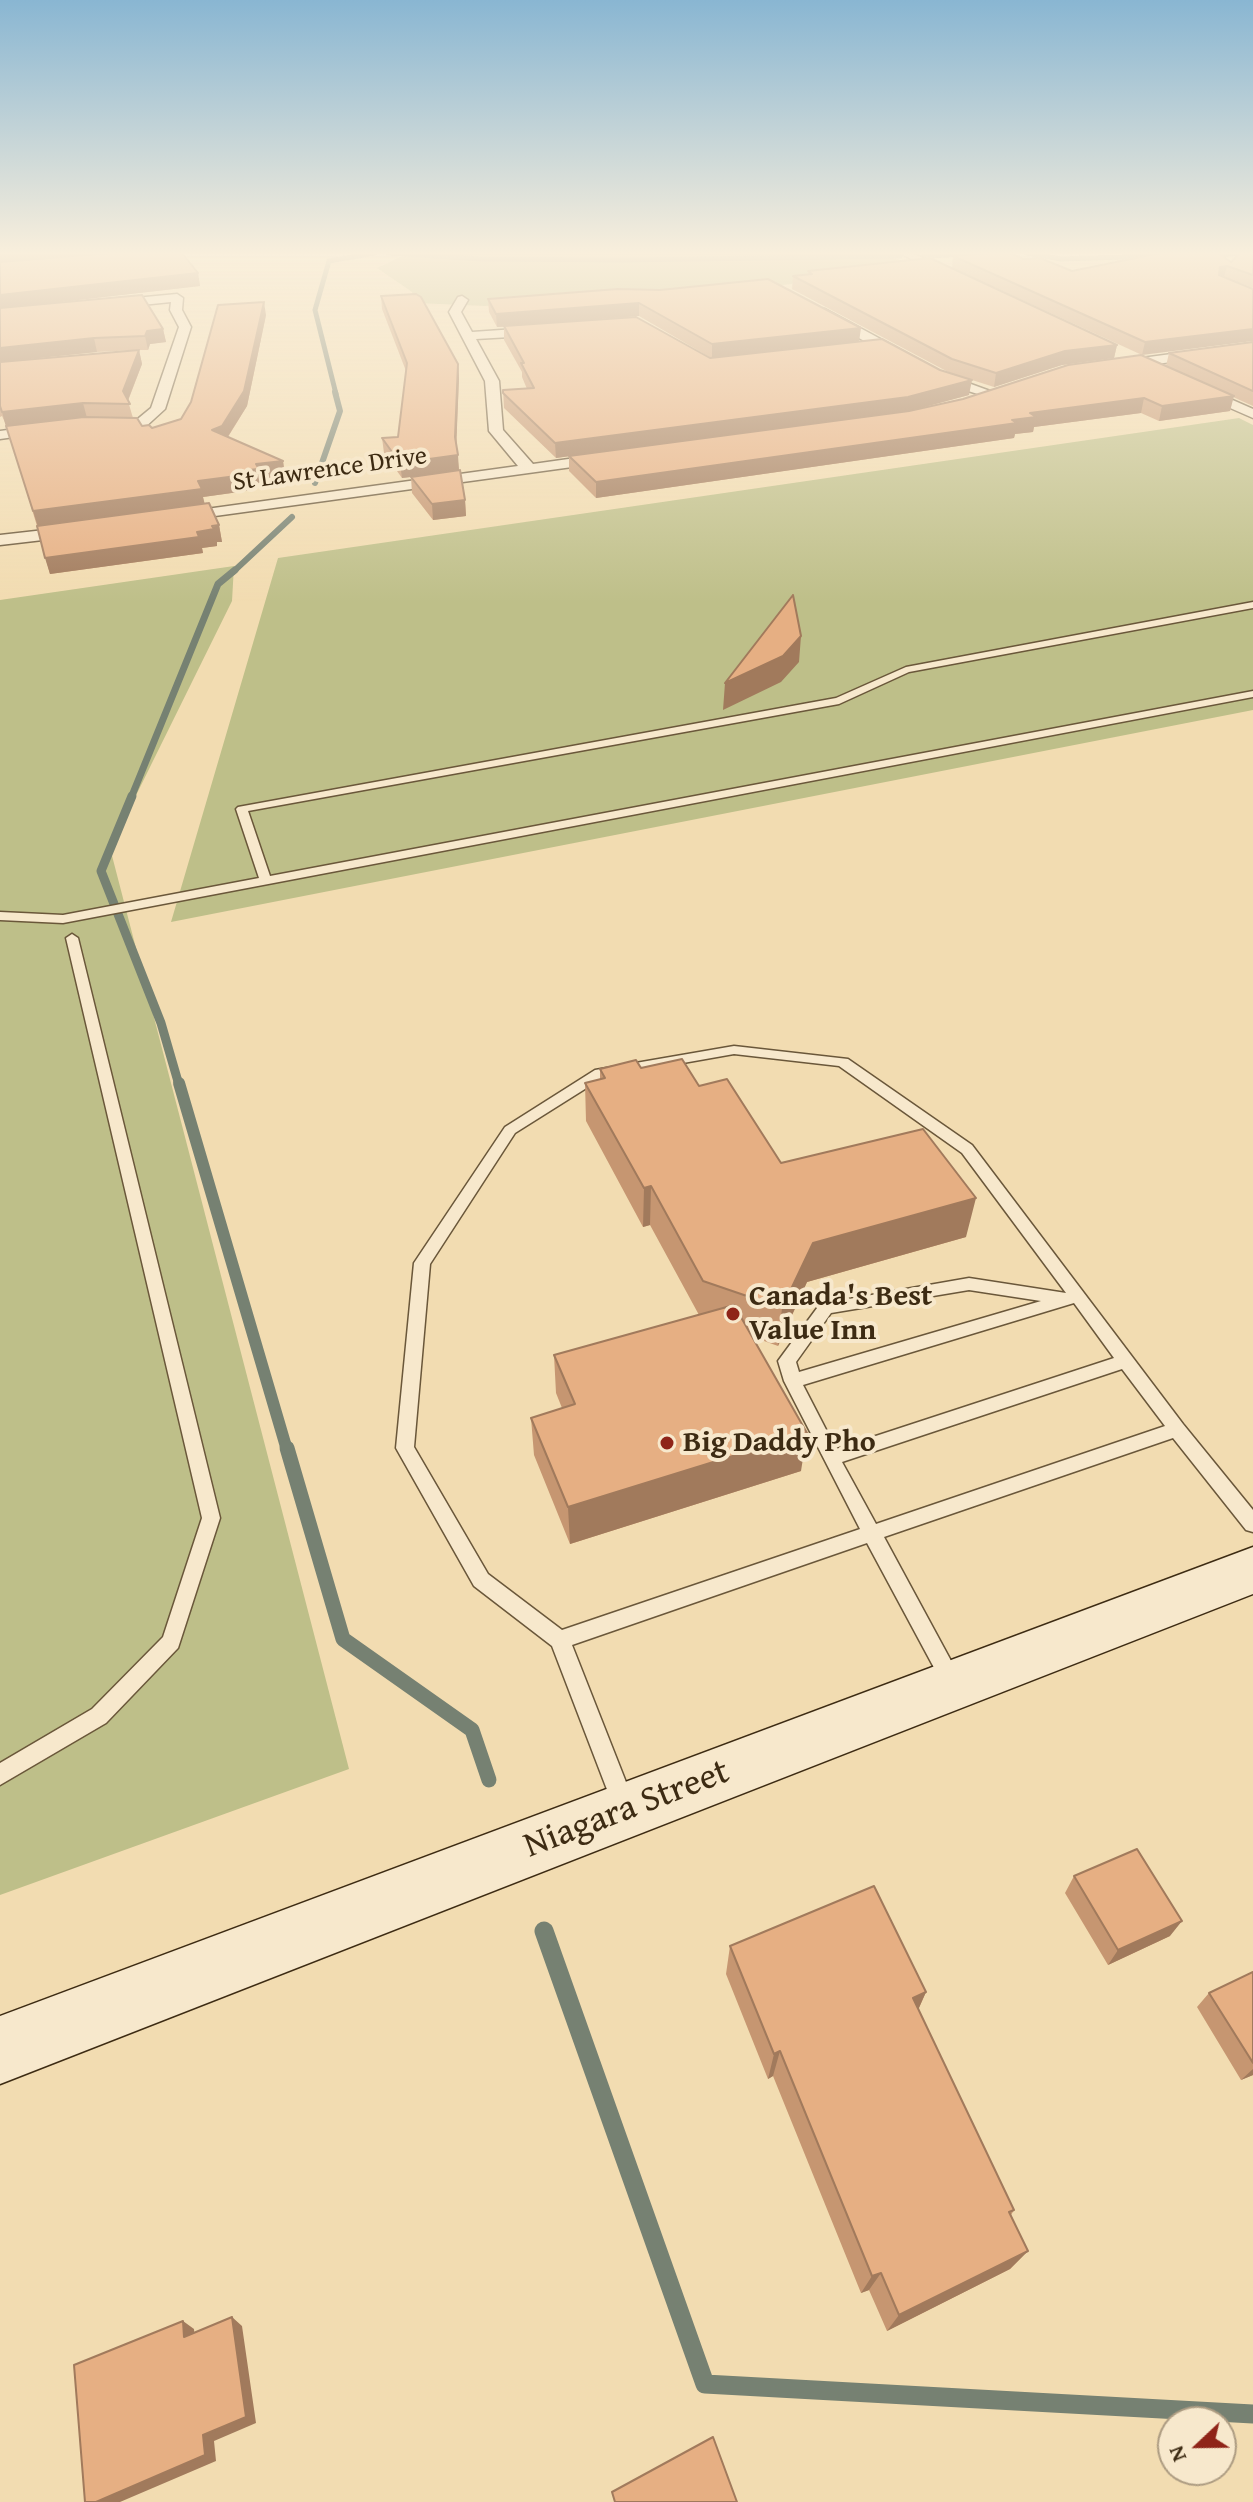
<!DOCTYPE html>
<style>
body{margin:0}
#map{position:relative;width:1253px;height:2502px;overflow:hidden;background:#f2dcb1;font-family:"Gentium Book Plus",serif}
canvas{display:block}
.north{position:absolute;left:1157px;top:2406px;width:80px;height:80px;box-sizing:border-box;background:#f7e8cc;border:2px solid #ad9c82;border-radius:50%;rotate:248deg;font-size:22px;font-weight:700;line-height:32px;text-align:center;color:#3d2b13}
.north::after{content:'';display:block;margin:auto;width:28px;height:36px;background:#8f2418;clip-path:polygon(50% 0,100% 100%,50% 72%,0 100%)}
</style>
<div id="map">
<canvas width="1253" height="2502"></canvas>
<div class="north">N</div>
</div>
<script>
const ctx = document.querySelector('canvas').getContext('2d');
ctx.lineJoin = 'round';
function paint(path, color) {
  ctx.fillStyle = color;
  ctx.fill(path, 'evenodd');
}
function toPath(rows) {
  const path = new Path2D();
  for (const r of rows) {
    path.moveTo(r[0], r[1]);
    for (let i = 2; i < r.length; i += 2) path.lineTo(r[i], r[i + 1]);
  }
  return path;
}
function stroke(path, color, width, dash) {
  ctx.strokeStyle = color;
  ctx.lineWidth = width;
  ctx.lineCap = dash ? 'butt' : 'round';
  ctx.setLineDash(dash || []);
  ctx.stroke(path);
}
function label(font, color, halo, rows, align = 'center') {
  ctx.font = font + ' "Gentium Book Plus",serif';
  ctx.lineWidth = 8;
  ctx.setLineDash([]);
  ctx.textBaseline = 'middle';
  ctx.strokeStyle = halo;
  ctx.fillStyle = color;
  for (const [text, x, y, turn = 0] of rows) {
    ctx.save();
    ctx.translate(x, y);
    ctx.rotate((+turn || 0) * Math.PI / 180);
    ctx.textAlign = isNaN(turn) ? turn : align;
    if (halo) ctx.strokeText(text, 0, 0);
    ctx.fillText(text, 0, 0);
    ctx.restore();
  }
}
const green = toPath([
 [409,253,880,253,923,269,747,289,485,306,415,303,412,292,377,268],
 [1239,418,1253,425,1253,710,171,922,278,558],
 [234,566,232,601,110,848,349,1769,0,1895,0,600]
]);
const streamFar6 = toPath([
 [388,253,481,259,623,260,900,256],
 [1026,253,1061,259,1155,256],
 [923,256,1003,253],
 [1209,256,1242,253],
 [336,394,315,310,329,261,375,253]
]);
const streamFar5 = toPath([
 [315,483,340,411,335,392],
 [233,572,292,517]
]);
const streamFar4 = toPath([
 [131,798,218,584,235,570]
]);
const streamFar3 = toPath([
 [132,796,101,871,161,1023,179,1085]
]);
const streamFar2 = toPath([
 [179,1083,287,1450]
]);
const streamFar1 = toPath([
 [287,1448,343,1639,472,1730,489,1780]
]);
const stream = toPath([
 [544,1931,705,2384,1253,2414]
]);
const service = toPath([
 [1253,602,1253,608,909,672,839,704,248,811,270,876,1253,691,1253,697,63,923,0,920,0,912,63,915,259,878,236,809,238,807,836,698,906,667,1253,602],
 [72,934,78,938,220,1518,178,1648,106,1723,0,1785,0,1763,92,1709,163,1637,202,1518,66,938,72,934],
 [734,1046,848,1059,972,1145,1183,1424,1253,1510,1253,1532,1246,1530,1173,1438,884,1537,963,1683,960,1690,953,1693,946,1690,867,1543,572,1645,635,1805,632,1813,624,1816,616,1813,552,1646,474,1586,396,1448,414,1263,505,1127,595,1070,734,1046],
 [734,1054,839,1066,962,1153,1066,1293,969,1278,820,1304,778,1361,784,1381,860,1529,562,1630,488,1574,414,1447,430,1264,515,1133,604,1077,734,1054],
 [969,1290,1041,1301,799,1372,796,1362,831,1313,969,1290],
 [1074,1303,1114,1358,836,1449,803,1385,1074,1303],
 [1122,1369,1165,1426,876,1524,842,1462,1122,1369]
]);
const minor = toPath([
 [899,253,912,253,962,277,952,279,899,253],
 [177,294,183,298,182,310,191,327,165,409,142,430,94,427,94,421,99,420,134,422,151,408,179,327,170,310,171,302,103,309,97,305,103,301,177,294],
 [462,296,468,300,461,312,472,332,545,327,551,331,545,335,476,339,499,381,503,430,533,464,611,453,619,458,616,461,164,523,162,519,170,514,518,466,489,431,485,381,449,312,458,297,462,296],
 [817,309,825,309,949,376,1001,395,994,399,939,382,817,315,817,309],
 [1253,343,1253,351,1112,370,1105,366,1112,362,1253,343],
 [1194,383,1253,409,1253,418,1189,390,1189,384,1194,383],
 [52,424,57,425,57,431,0,439,0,431,52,424],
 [80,526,86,527,88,531,86,535,0,545,0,535,80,526]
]);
const secondary = toPath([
 [1253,1547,1253,1594,0,2084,0,2016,1253,1547]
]);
const wall = toPath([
 [0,253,198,273,200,286,17,307,163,329,166,342,150,344,148,350,139,350,142,364,128,401,133,418,142,426,152,428,181,419,266,315,247,406,228,437,283,461,285,476,261,480,261,484,252,486,253,489,246,491,203,497,204,504,219,525,222,542,217,542,217,546,202,548,203,553,50,574,37,526,7,427,2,416,0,417],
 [136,350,20,360,97,352],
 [1253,253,1253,288,1232,280,1142,355,952,268,953,256,1024,259,1072,271,1231,262],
 [808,271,1117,345,1114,358,1062,365,994,387,950,373,792,289,793,276,808,275],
 [618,289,859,342,969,395,913,410,1166,366,1169,353,1253,342,1253,406,1233,397,1230,411,1159,421,1141,413,1034,427,1033,432,1015,434,1014,438,596,498,569,471,569,456,556,458,504,408,503,390,527,389,522,377,522,372,504,340,504,327,497,327,489,312,488,299],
 [639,316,711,358,534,324],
 [381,296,458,364,459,378,456,446,459,470,465,500,466,516,433,520,412,493,411,477,402,478,384,453,382,438,398,437,406,371,382,309],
 [641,1068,699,1086,781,1163,966,1237,807,1282,778,1346,753,1337,801,1471,570,1544,534,1455,531,1418,562,1408,556,1393,554,1355,699,1315,650,1225,643,1227,586,1121,585,1083,600,1079,600,1069],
 [1074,1876,1170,1936,1108,1965,1065,1893],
 [730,1946,926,1992,918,2010,1014,2210,1011,2215,1028,2251,1010,2269,887,2331,869,2290,861,2293,773,2076,768,2079,726,1974],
 [1253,1972,1253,2075,1241,2080,1197,2007,1209,1993]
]);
const shadedWall = toPath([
 [0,253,137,253,0,263],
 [1227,266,1224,277,1217,279,1220,267],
 [198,273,200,286,0,309,0,295],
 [264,302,266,315,247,406,225,441,212,430],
 [639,303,639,316,497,327,496,314],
 [861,328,859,342,712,358,712,344],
 [163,329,166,342,150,344,148,350,145,336,147,331],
 [1253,329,1253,341,1142,355,1145,342],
 [94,338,97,352,0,362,0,348],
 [1117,345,1114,358,1062,365,994,387,996,373,1065,351],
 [139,350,142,364,126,405,123,391],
 [458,364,459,378,456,452,455,437],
 [972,380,969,395,906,412,556,458,555,443],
 [1234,396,1230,411,1159,421,1162,406],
 [1144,398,1141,413,1034,427,1033,432,1015,434,1014,438,596,498,596,482,1012,420,1030,413],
 [83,403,87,418,6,427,2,412],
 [458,455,459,471,402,478,400,463],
 [283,461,285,476,261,480,261,484,252,486,253,489,246,491,203,497,205,505,38,527,33,511,198,481,248,470,256,464],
 [465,500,466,516,433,520,432,504],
 [219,525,222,542,217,542,217,546,202,548,203,553,50,574,45,558,197,532],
 [801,636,799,662,781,682,723,710,725,683],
 [651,1186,650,1225,643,1227,644,1188],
 [976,1198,966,1237,807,1282,778,1346,782,1308,813,1243],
 [807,1433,801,1471,570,1544,568,1507],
 [1182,1921,1170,1936,1108,1965,1118,1950],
 [926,1992,914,2019,913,1998],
 [780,2051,773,2076,768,2079,774,2054],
 [1253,2069,1253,2075,1241,2080],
 [1028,2251,1010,2269,887,2331,899,2315],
 [881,2273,869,2290,861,2293,872,2276],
 [232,2317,242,2326,256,2423,214,2441,216,2461,120,2502,96,2502,203,2435],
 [183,2321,194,2329,195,2345,184,2337]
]);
const building = toPath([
 [110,253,182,253,198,273,0,295,0,262,110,253],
 [989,253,1010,253,1024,259,1040,258,1072,271,1160,253,1218,253,1231,262,1240,253,1253,253,1253,275,1227,266,1220,267,1219,275,1253,289,1253,329,1145,342,953,256,989,253],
 [930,258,1117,345,1065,351,996,373,952,359,793,276,812,274,808,271,930,258],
 [768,279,861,328,712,344,639,303,496,314,488,299,618,289,660,290,768,279],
 [416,294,421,297,458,364,455,437,458,455,400,463,382,438,398,437,407,363,381,296,416,294],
 [142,295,163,329,147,331,145,336,94,338,0,348,0,308,142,295],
 [264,302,244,391,222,426,212,430,283,461,256,464,259,469,248,470,250,473,244,475,198,481,202,489,33,511,6,426,84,417,137,418,142,426,149,425,152,428,181,419,191,402,218,305,264,302],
 [636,317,710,358,882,339,940,370,972,380,908,397,555,443,503,393,503,390,534,388,521,363,524,363,504,326,636,317],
 [1253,342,1253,391,1169,353,1253,342],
 [139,350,123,391,130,404,83,403,2,412,0,406,0,362,139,350],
 [1141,355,1234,396,1162,406,1144,398,1030,413,1036,417,1012,420,1017,423,596,482,569,456,909,411,963,399,1068,365,1141,355],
 [460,470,465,500,432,504,411,477,460,470],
 [209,503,219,525,212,526,214,529,197,532,199,537,45,558,37,526,209,503],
 [793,595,801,636,783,656,725,683,793,595],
 [682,1059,699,1086,727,1079,781,1163,923,1129,976,1198,813,1243,782,1308,703,1281,651,1186,644,1188,585,1083,605,1078,600,1069,636,1060,641,1068,682,1059],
 [734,1305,807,1433,568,1507,531,1418,575,1404,554,1355,734,1305],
 [1137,1849,1182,1921,1118,1950,1074,1876,1137,1849],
 [874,1886,926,1992,913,1998,1014,2210,1009,2212,1028,2251,899,2315,881,2273,872,2276,780,2051,774,2054,730,1946,874,1886],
 [1253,1972,1253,2063,1209,1993,1253,1972],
 [232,2317,246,2417,203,2435,205,2455,96,2502,85,2502,74,2365,183,2321,184,2337,232,2317],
 [713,2437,737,2502,615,2502,612,2492,713,2437]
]);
const markers = [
 [733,1314,8,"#8f2418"],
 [667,1443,8,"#8f2418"]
];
const farStreetnames = [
 ["St Lawrence Drive",330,470,-8]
];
const poiNames = [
 ["Canada's Best",749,1297],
 ["Value Inn",749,1331],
 ["Big Daddy Pho",683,1443]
];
const nearStreetnames = [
 ["Niagara Street",627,1810,-21]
];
paint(green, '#bebf89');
stroke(streamFar6, '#768172', 5);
stroke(streamFar5, '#768172', 6);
stroke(streamFar4, '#768172', 7);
stroke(streamFar3, '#768172', 9);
stroke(streamFar2, '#768172', 12);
stroke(streamFar1, '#768172', 15);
stroke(stream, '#768172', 19);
stroke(service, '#6a573a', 3);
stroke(minor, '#6a573a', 3);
stroke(secondary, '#3d2b13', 3);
paint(service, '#f7e8cc');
paint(minor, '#f7e8cc');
paint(secondary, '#f7e8cc');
paint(wall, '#c69671');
paint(shadedWall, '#a17a5c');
paint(building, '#e6af83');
stroke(building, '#a17a5c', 2);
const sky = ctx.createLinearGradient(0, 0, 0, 603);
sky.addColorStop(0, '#89b6d2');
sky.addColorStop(0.42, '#f9efdc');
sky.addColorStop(1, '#f9efdc00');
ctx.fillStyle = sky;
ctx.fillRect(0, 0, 1253, 603);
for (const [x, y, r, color] of markers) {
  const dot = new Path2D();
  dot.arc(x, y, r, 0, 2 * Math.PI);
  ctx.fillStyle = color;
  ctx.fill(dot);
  stroke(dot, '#f7e8cc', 3);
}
label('26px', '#3d2b13', '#f7e8cc', farStreetnames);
label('bold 30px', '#3d2b13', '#f7e8cc', poiNames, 'left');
label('36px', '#3d2b13', '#f7e8cc', nearStreetnames);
</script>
